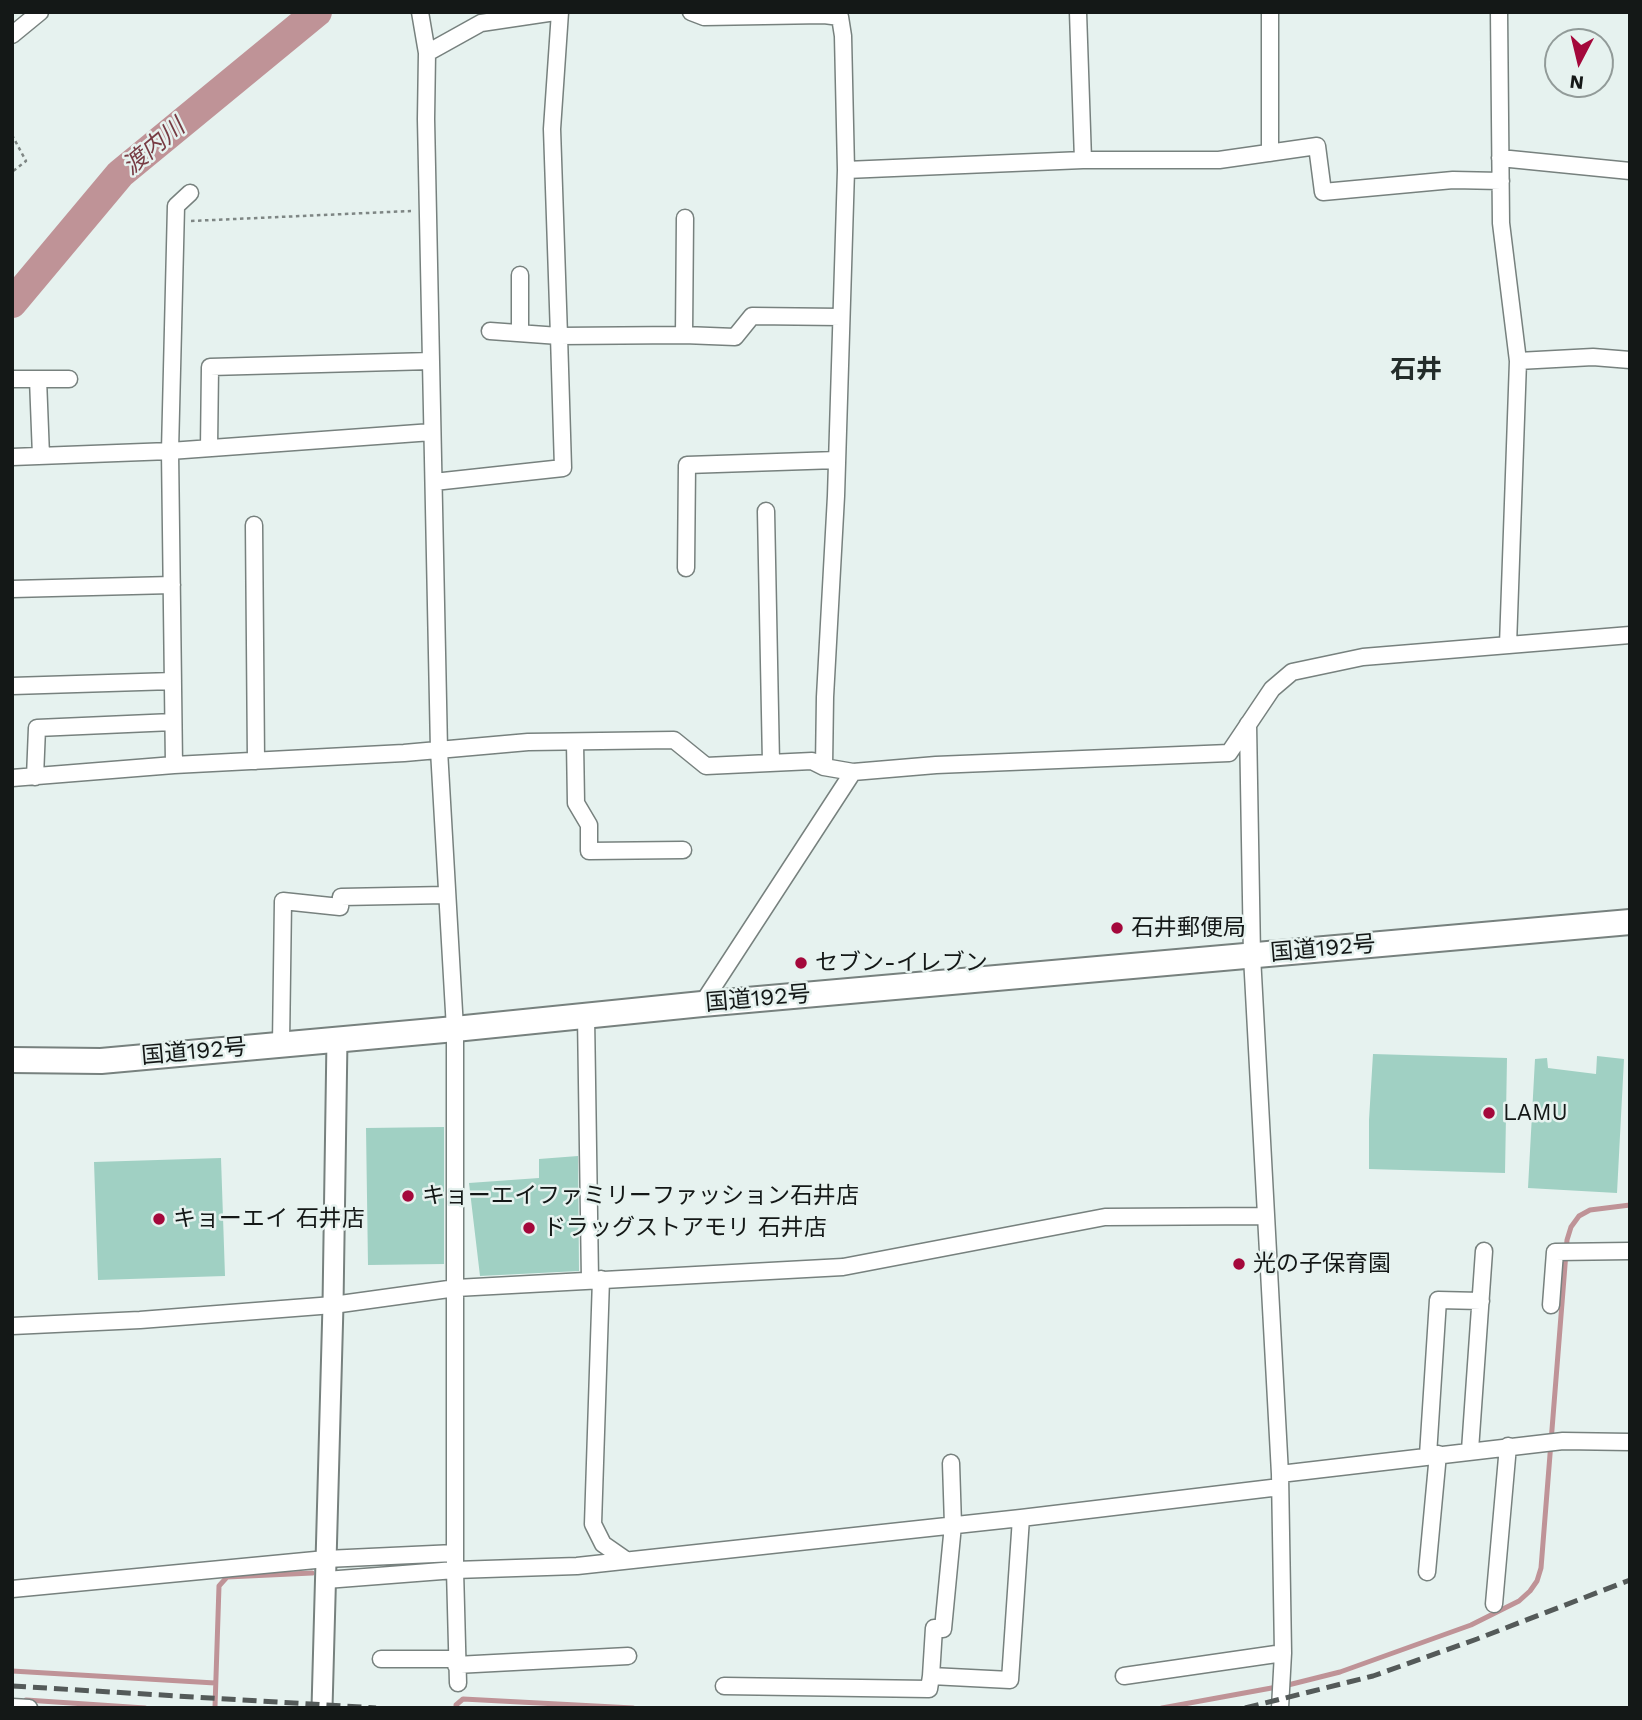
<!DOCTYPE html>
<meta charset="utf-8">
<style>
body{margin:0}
#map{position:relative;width:1642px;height:1720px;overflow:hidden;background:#e6f2ef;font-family:"Work Sans",sans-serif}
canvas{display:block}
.frame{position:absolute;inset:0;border:14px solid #141817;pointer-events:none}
.north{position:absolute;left:1544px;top:28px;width:70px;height:70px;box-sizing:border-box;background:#e6f2ef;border:2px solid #929b99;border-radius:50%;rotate:187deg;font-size:19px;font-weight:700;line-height:28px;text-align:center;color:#141817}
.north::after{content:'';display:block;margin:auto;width:24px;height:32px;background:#a4083b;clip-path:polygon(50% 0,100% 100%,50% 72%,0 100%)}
</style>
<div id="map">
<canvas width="1642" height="1720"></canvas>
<div class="frame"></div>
<div class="north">N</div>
</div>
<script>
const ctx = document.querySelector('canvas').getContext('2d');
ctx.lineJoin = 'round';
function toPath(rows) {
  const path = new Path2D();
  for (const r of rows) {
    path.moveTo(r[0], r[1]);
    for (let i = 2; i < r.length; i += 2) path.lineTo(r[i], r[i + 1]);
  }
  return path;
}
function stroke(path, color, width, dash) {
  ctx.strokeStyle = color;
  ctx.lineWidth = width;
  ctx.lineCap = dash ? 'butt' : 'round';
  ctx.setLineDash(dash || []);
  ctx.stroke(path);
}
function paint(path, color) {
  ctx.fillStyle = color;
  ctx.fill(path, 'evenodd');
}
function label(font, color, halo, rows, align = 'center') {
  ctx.font = font + ' "Work Sans","Noto Sans JP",sans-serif';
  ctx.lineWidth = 5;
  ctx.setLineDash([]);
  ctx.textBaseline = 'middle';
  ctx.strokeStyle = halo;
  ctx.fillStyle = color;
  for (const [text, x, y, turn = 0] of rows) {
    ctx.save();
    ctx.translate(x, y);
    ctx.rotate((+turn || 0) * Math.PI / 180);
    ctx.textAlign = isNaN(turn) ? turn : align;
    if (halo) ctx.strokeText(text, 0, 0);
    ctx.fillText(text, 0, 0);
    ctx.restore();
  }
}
const stream = toPath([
 [12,1671,215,1683],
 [26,1700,145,1708],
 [215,1707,219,1586,227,1577,312,1573],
 [456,1708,456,1705,463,1699,633,1708],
 [1162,1708,1288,1685,1340,1672,1471,1625,1519,1601,1530,1591,1537,1581,1541,1568,1567,1240,1571,1227,1579,1216,1590,1210,1630,1205]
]);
const river = toPath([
 [12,303,120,174,317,12]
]);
const building = toPath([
 [1373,1054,1507,1058,1505,1173,1369,1169,1369,1120],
 [1597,1056,1624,1059,1617,1193,1528,1188,1535,1059,1547,1058,1548,1068,1596,1074],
 [444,1127,444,1264,368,1265,366,1128],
 [578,1156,579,1271,480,1276,469,1183,539,1178,539,1159],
 [221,1158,225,1276,98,1280,94,1162]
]);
const path = toPath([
 [12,135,26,161,12,172],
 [191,221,411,211]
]);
const minor = toPath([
 [420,12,427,53,426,119,439,750,455,1029,455,1570,458,1683],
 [691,12,704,17,824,15,840,17,843,36,846,170,836,496,825,697,824,767],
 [1078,12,1083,160],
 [1499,12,1501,223,1518,361,1508,645],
 [12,35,40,12],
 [427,53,481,23,555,12],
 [1270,153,1270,12],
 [1500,158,1630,171],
 [846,170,1083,160,1219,160,1317,146,1323,192,1453,180,1501,181],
 [520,275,520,333],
 [490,331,559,336,552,129,560,12],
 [684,335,735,337,752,316,841,317],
 [1518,361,1593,357,1630,360],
 [12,379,69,379],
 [38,379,41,456],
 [209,448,210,367,431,361],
 [12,457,170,451,176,206,190,193],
 [434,482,563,468,559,336,684,335,685,218],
 [766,511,771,763],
 [254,525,256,761],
 [686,568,687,465,837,460],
 [12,589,172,585],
 [12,686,173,681],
 [1248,724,1252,956,1280,1474,1283,1653,1280,1708],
 [575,742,576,803,589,825,589,851,683,850],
 [174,765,170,451,432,432],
 [35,777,37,728,173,722],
 [12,778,174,765,404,753,528,742,674,740,706,766,812,761,824,767,853,772,936,765,1229,753,1272,689,1292,672,1363,657,1630,635],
 [702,1004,853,772],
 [586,1016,590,1280],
 [281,1044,283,901,340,907,341,897,446,895],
 [601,1279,593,1524,603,1544,626,1560],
 [1551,1305,1555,1252,1630,1251],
 [12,1326,140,1320,333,1305,456,1288,843,1267,1105,1217,1265,1216],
 [1470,1450,1484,1251],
 [1428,1455,1438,1300,1481,1301],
 [1280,1474,1563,1441,1630,1442],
 [1427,1572,1438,1454],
 [326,1580,455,1570,577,1566,1021,1518,1280,1487],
 [12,1589,326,1559,455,1553],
 [1494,1604,1508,1446],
 [381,1659,456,1659],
 [456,1665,628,1656],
 [931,1676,934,1628,943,1629,953,1525,951,1463],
 [1124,1676,1283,1653],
 [724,1686,929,1689,931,1676,1010,1680,1021,1518],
 [12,1707,29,1708]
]);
const tertiary = toPath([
 [322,1708,333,1305,337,1039]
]);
const trunk = toPath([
 [12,1060,101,1061,455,1029,702,1004,1630,922]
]);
const rail = toPath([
 [12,1686,376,1708],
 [1245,1708,1373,1676,1477,1639,1630,1580]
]);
const markers = [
 [1117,928,7,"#a4083b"],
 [801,963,7,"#a4083b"],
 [1489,1113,7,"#a4083b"],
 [408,1196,7,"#a4083b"],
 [159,1219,7,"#a4083b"],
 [529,1228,7,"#a4083b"],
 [1239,1264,7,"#a4083b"]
];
const poiNames = [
 ["石井郵便局",1131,928],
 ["セブン-イレブン",815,963],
 ["LAMU",1503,1113],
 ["キョーエイファミリーファッション石井店",422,1196],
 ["キョーエイ 石井店",173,1219],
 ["ドラッグストアモリ 石井店",543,1228],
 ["光の子保育園",1253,1264]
];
const streetNames = [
 ["国道192号",1323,949,-5],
 ["国道192号",758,999,-5],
 ["国道192号",194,1052,-5]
];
const waterNames = [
 ["渡内川",154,147,-40]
];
const quarterNames = [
 ["石井",1416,370]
];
stroke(stream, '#bf9397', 5);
stroke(river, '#bf9397', 30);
paint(building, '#a0d0c3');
stroke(minor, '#77817e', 19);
stroke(tertiary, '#77817e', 23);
stroke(trunk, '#77817e', 28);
stroke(path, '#7e8684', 2.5, [3.5, 3.5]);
stroke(minor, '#fff', 16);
stroke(tertiary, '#fff', 19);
stroke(trunk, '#fff', 24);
stroke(rail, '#545a59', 5, [14, 7]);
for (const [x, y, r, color] of markers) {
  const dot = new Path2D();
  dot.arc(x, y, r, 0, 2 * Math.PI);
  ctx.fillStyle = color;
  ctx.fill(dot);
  stroke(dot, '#e6f2ef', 2.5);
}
label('23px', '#141817', '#e6f2ef', poiNames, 'left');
label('23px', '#141817', '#e6f2ef', streetNames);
label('italic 24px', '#773b43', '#e6f2ef', waterNames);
label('bold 26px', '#232c2a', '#e6f2ef', quarterNames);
</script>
